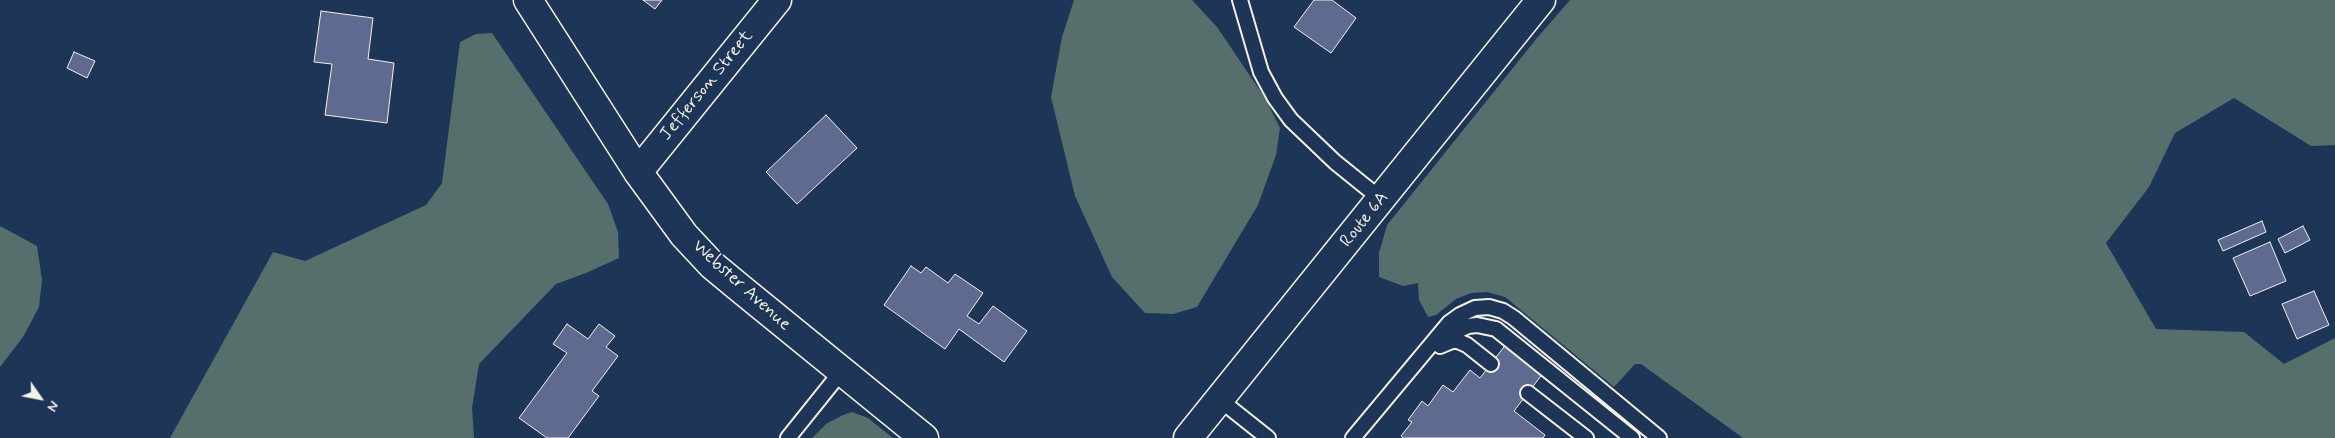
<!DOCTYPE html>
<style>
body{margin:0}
#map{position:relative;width:2335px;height:438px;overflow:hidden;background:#1d3557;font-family:Mynerve,sans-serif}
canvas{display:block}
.north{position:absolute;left:15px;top:373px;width:50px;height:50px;-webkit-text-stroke:4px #1d3557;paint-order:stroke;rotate:123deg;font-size:14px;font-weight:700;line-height:20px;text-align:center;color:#f4f1e8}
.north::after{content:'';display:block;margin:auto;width:18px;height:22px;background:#f4f1e8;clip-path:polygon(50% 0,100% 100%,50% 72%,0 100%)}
</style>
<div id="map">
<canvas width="2335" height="438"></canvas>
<div class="north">N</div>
</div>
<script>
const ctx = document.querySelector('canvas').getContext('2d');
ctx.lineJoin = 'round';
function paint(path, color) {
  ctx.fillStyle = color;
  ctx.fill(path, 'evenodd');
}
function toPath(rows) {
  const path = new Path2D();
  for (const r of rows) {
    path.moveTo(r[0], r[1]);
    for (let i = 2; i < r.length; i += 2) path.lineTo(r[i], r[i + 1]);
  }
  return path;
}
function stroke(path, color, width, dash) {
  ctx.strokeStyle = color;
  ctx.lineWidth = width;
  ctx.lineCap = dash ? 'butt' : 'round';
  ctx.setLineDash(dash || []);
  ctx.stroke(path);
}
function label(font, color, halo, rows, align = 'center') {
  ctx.font = font + ' Mynerve,sans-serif';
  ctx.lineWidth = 4;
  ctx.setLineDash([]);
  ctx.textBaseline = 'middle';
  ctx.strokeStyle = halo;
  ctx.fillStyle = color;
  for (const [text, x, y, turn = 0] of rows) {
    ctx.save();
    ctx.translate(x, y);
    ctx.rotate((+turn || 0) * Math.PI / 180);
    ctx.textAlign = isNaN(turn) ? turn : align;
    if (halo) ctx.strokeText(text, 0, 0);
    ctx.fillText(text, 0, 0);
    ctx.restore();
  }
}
const green = toPath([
 [1074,0,1192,0,1217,27,1265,98,1280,128,1276,155,1258,205,1197,307,1173,314,1145,313,1112,277,1075,196,1051,97,1062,37],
 [1570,0,2335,0,2335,145,2311,146,2234,98,2175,133,2149,187,2106,243,2156,329,2244,332,2284,364,2335,338,2335,438,1743,438,1641,364,1635,364,1614,387,1505,297,1487,292,1471,293,1456,299,1436,315,1428,317,1419,300,1418,283,1403,286,1379,277,1379,253,1387,225,1537,38],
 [492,33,608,204,618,232,619,258,586,273,556,284,479,364,472,408,474,438,170,438,273,252,305,261,426,205,442,183,460,42,476,34],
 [0,226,37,246,42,280,39,307,23,337,0,367],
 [852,412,868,418,893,438,812,438,826,424,843,415]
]);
const building = toPath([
 [643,0,662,0,655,9,643,0],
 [1314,0,1332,0,1356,18,1331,53,1294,27,1314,0],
 [321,11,373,18,368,59,394,63,387,123,325,115,332,64,314,62,321,11],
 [74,52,95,61,87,78,67,68,74,52],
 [826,115,857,148,797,204,766,172,826,115],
 [2262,221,2266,232,2223,251,2218,240,2262,221],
 [2303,226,2310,240,2285,253,2278,239,2303,226],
 [2270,242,2286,281,2250,296,2233,258,2270,242],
 [911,266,921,273,926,267,948,283,955,274,983,293,967,316,979,324,993,306,1027,331,1004,362,959,329,945,349,884,305,911,266],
 [2314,291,2329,325,2297,339,2282,304,2314,291],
 [567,324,588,339,599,324,615,336,606,347,618,356,592,391,599,396,568,438,547,438,519,418,567,353,553,344,567,324],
 [1507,343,1544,372,1514,411,1545,435,1543,438,1403,438,1401,436,1412,422,1408,420,1422,401,1428,406,1443,385,1453,392,1470,370,1480,378,1507,343]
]);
const service = toPath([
 [1240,0,1261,72,1275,98,1291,120,1335,162,1382,200],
 [1438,342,1448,335,1468,326,1477,325,1496,329,1632,438],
 [1440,346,1452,341,1458,341,1467,345,1491,364],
 [1528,393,1586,438],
 [1219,399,1268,438],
 [788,438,841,372],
 [1353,438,1449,323,1460,315,1475,308,1489,307,1503,311,1514,318,1659,438]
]);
const minor = toPath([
 [528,0,638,172,684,235,712,265,741,289,924,438],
 [638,172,777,0]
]);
const secondary = toPath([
 [1188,438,1541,0]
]);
const streetNames = [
 ["Jefferson Street",707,86,-51],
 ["Route 6A",1365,220,-51],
 ["Webster Avenue",741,286,42]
];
paint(green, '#576f6c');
paint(building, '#5f6a91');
stroke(building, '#f4f1e8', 1);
stroke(service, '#f4f1e8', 18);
stroke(minor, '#f4f1e8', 31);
stroke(secondary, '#f4f1e8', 31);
stroke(service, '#1d3557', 14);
stroke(minor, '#1d3557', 28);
stroke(secondary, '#1d3557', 28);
label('18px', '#f4f1e8', '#1d3557', streetNames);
</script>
